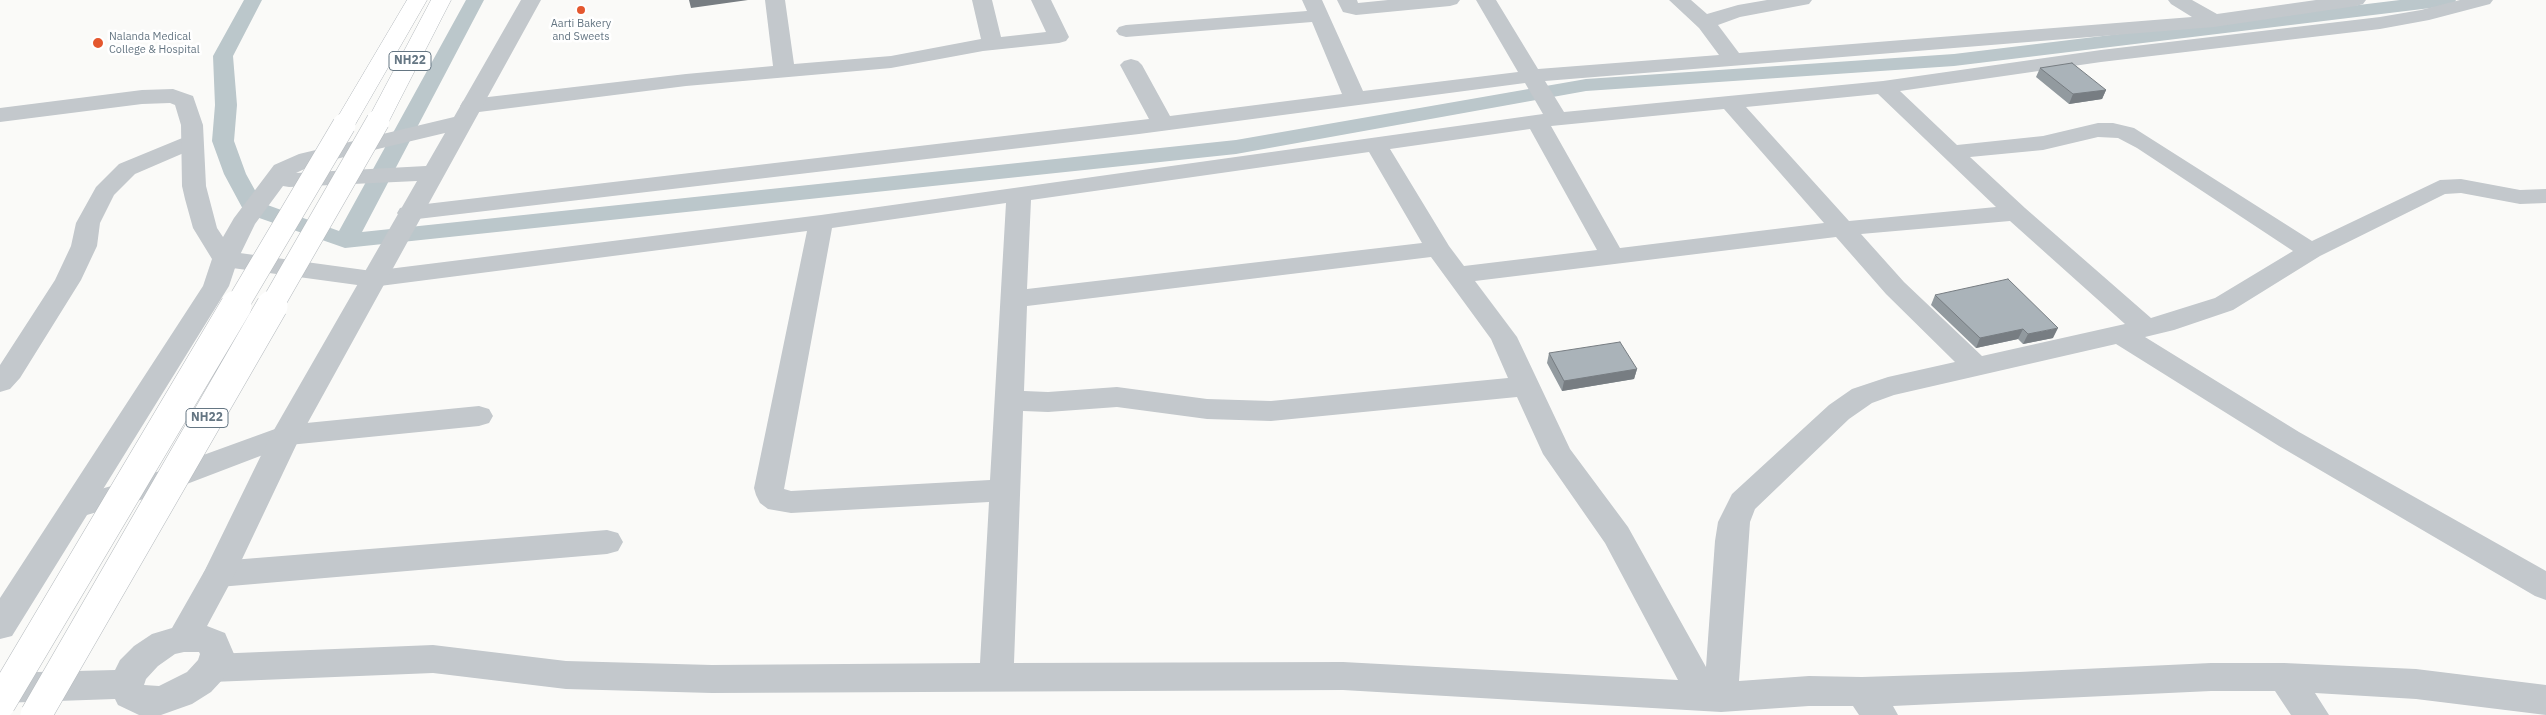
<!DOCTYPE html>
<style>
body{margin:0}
canvas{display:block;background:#fafaf8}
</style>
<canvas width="2546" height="715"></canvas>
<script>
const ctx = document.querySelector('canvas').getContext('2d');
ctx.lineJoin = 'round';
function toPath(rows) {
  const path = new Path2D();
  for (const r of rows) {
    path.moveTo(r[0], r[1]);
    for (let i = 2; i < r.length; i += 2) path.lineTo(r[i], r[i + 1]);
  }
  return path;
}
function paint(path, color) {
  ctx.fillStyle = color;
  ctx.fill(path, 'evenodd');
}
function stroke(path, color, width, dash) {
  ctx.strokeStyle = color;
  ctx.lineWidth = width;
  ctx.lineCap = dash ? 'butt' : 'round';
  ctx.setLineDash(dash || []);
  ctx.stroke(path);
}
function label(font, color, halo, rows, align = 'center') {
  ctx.font = font + ' "IBM Plex Sans",sans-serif';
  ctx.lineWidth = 5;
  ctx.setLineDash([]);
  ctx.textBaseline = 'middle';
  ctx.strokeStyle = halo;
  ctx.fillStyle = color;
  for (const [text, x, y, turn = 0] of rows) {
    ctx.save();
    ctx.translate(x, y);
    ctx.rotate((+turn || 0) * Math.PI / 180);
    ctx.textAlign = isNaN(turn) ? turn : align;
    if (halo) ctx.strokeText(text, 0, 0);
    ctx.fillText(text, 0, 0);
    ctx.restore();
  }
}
const canal = toPath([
 [244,0,262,0,233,56,237,105,234,141,246,174,262,203,339,231,466,0,484,0,362,232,1236,140,1586,79,1954,54,2400,0,2456,0,2454,4,2447,6,1954,66,1586,91,1236,154,345,248,245,213,224,174,212,141,215,105,213,56,244,0]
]);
const minor = toPath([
 [765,0,785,0,794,64,891,56,981,39,972,0,992,0,1001,37,1046,32,1031,0,1051,0,1069,37,1066,41,1059,43,983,51,891,68,686,86,471,113,463,111,460,106,463,101,471,99,686,74,773,66,765,0],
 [1302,0,1322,0,1363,91,1518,72,1476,0,1496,0,1538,69,1719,55,1699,28,1669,0,1691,0,1707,14,1738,5,1767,0,1812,0,1809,4,1740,17,1718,25,1739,53,2192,17,2171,4,2168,0,2192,0,2217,14,2316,0,2366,0,2363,4,2356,6,2214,27,1545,81,1564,112,1883,81,2101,50,2380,17,2421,10,2460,0,2493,0,2490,4,2429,20,2380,29,2101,62,1900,91,1957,145,2043,136,2098,123,2113,123,2134,128,2312,241,2440,180,2461,179,2520,190,2546,189,2546,203,2520,204,2461,193,2445,194,2320,256,2233,310,2174,330,2145,337,2299,432,2546,571,2546,600,2535,596,2279,446,2116,344,1894,395,1872,403,1849,419,1755,509,1750,522,1739,681,1809,676,1862,677,2019,672,2211,663,2284,663,2416,669,2546,685,2546,715,2416,699,2315,693,2329,715,2291,715,2275,691,2211,691,1893,706,1898,715,1859,715,1853,706,1809,706,1721,712,1343,690,712,693,566,689,433,673,212,682,200,678,195,668,200,658,212,654,433,645,566,661,712,665,980,663,989,502,791,513,768,509,760,503,756,495,754,488,807,231,372,287,225,267,216,265,212,259,216,253,225,251,372,271,821,215,1543,114,1525,83,1139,134,409,220,400,218,397,213,400,208,409,206,1149,119,1120,65,1124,61,1131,59,1138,61,1142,65,1170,116,1342,94,1312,22,1126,37,1119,35,1116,31,1119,27,1126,25,1307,11,1302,0],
 [1878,94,1996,207,1849,221,1746,107,1878,94],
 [1724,109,1824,223,1620,248,1551,126,1724,109],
 [1530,129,1597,250,1464,266,1449,246,1390,149,1530,129],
 [2098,137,2118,138,2137,148,2293,251,2215,298,2151,318,2025,208,1970,157,2043,150,2098,137],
 [1369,152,1422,243,1027,289,1031,200,1369,152],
 [1006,203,990,480,791,491,784,489,832,228,1006,203],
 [2010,221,2125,324,1982,356,1904,282,1861,234,2010,221],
 [1836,237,1886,294,1955,362,1888,377,1852,389,1829,405,1732,494,1718,522,1715,541,1706,667,1628,527,1570,449,1517,337,1475,281,1836,237],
 [1431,257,1491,339,1508,378,1271,401,1207,399,1117,387,1048,392,1024,391,1027,306,1431,257],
 [1517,397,1543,454,1605,543,1678,680,1343,662,1014,663,1023,411,1048,412,1117,407,1207,419,1271,421,1517,397],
 [1337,0,1357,0,1358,3,1388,0,1460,0,1457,4,1450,6,1356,15,1343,12,1337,0],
 [192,134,200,136,203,141,200,146,135,174,114,195,100,223,97,246,81,280,20,378,10,389,0,392,0,365,55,280,71,246,76,223,96,187,119,164,192,134],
 [479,406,489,409,493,416,489,423,479,426,289,445,158,495,76,518,65,515,61,507,65,499,140,478,286,425,479,406],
 [607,530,618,533,623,542,618,551,607,554,219,587,208,583,203,574,208,565,219,561,607,530]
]);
const tertiary = toPath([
 [521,0,541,0,301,435,235,574,207,626,225,633,234,654,224,678,211,692,192,704,161,715,139,715,118,705,115,699,0,703,0,673,115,670,120,660,134,646,152,634,172,628,205,570,271,435,417,181,289,187,283,186,255,224,238,259,229,286,12,636,0,639,0,598,203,286,212,259,193,228,185,199,182,186,181,125,175,105,170,103,142,104,0,122,0,108,142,90,173,89,193,96,203,125,206,186,217,228,223,237,234,218,274,165,299,154,454,117,521,0],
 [445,133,426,166,296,173,315,164,445,133],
 [184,652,199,652,200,654,198,660,187,672,159,686,144,685,146,679,158,666,175,654,184,652]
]);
const trunk = toPath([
 [407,0,427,0,352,130,344,132,336,130,333,125,407,0],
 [431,0,451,0,389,121,386,126,378,128,370,126,367,121,431,0]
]);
const trunkBridgeFar1 = toPath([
 [236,307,344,125],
 [271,307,378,121]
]);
const trunkBridge = toPath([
 [0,703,236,306],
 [36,715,272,306]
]);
const wall = toPath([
 [2040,68,2106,90,2102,99,2069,104,2036,77],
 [1935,295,2053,338,2023,344,2018,339,1976,348,1931,305],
 [1549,353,1637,369,1634,379,1562,391,1547,363]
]);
const shadedWall = toPath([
 [689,0,748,0,691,8],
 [2106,90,2102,99,2069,104,2073,94],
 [2058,328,2053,338,2023,344,2028,334],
 [2023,329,2018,339,1976,348,1980,338],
 [1637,369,1634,379,1562,391,1564,381]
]);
const building = toPath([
 [2072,63,2106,90,2073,94,2040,68,2072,63],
 [2008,279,2058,328,2028,334,2023,329,1980,338,1935,295,2008,279],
 [1620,342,1637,369,1564,381,1549,353,1620,342]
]);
const markers = [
 [581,10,5,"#e4572e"],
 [98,43,6,"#e4572e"]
];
const farPoinames = [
 ["Aarti Bakery",581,24],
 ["and Sweets",581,37],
 ["Nalanda Medical",109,37,"left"],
 ["College & Hospital",109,50,"left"]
];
const shields = [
 [410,61,42],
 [207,418,42]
];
const shieldNames = [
 ["NH22",410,61],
 ["NH22",207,418]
];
paint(canal, '#bbc7cb');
stroke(trunk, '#b4b9bd', 1);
paint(minor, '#c3c8cc');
paint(tertiary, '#c3c8cc');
paint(trunk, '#fff');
stroke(trunkBridgeFar1, '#b4b9bd', 24, []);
stroke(trunkBridge, '#b4b9bd', 32, []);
stroke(trunkBridgeFar1, '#fff', 23);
stroke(trunkBridge, '#fff', 31);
paint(wall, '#929a9f');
paint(shadedWall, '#777d82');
paint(building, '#aab3b9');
stroke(building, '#777d82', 1);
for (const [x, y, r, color] of markers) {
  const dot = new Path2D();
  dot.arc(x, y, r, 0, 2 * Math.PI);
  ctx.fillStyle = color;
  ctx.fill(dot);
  stroke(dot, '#fff', 2);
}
label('11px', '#657683', '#fff', farPoinames);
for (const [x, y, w] of shields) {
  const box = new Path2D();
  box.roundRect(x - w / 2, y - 9.5, w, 19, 4);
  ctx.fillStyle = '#fff';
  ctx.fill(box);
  stroke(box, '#657683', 1);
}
label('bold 12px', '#657683', null, shieldNames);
</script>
